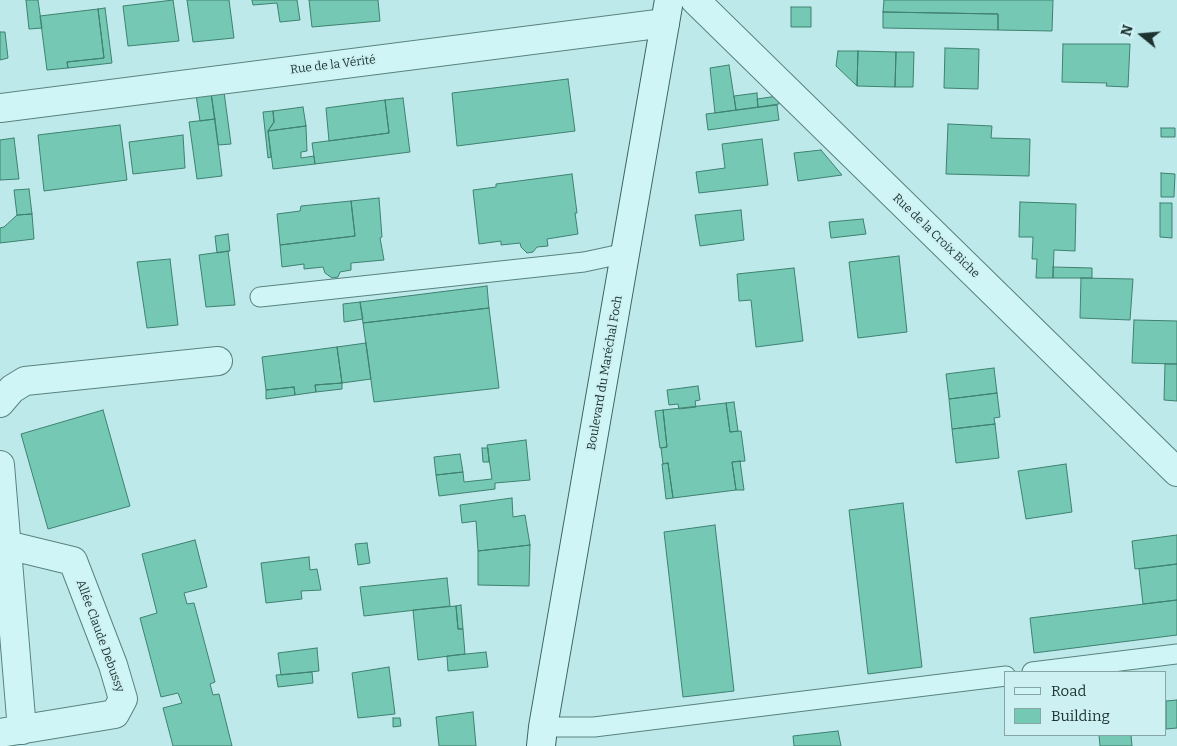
<!DOCTYPE html>
<meta charset="utf-8">
<style>
body{margin:0}
#map{position:relative;width:1177px;height:746px;overflow:hidden;background:#bee9eb;font-family:Bitter,serif}
canvas{display:block}
.legend{position:absolute;left:1004px;top:671px;width:162px;height:65px;box-sizing:border-box;background:#cdf1f3;border:1px solid #86a5a5;margin:0;padding:6px 9px;list-style:none;font-size:15px;color:#1c322f}
.legend li{display:flex;align-items:center;gap:10px;height:25px}
.legend b{width:25px;border:1px solid #86a5a5}
.north{position:absolute;left:1117px;top:10px;width:50px;height:50px;-webkit-text-stroke:4px #cdf1f3;paint-order:stroke;rotate:287deg;font-size:14px;font-weight:700;line-height:20px;text-align:center;color:#1c322f}
.north::after{content:'';display:block;margin:auto;width:18px;height:22px;background:#1c322f;clip-path:polygon(50% 0,100% 100%,50% 72%,0 100%)}
</style>
<div id="map">
<canvas width="1177" height="746"></canvas>
<ul class="legend">
<li><b style="height:6px;background:#d0f5f7"></b>Road</li>
<li><b style="height:14px;background:#75c8b4"></b>Building</li>
</ul>
<div class="north">N</div>
</div>
<script>
const ctx = document.querySelector('canvas').getContext('2d');
ctx.lineJoin = 'round';
function paint(path, color) {
  ctx.fillStyle = color;
  ctx.fill(path, 'evenodd');
}
function toPath(rows) {
  const path = new Path2D();
  for (const r of rows) {
    path.moveTo(r[0], r[1]);
    for (let i = 2; i < r.length; i += 2) path.lineTo(r[i], r[i + 1]);
  }
  return path;
}
function stroke(path, color, width, dash) {
  ctx.strokeStyle = color;
  ctx.lineWidth = width;
  ctx.lineCap = dash ? 'butt' : 'round';
  ctx.setLineDash(dash || []);
  ctx.stroke(path);
}
function label(font, color, halo, rows, align = 'center') {
  ctx.font = font + ' Bitter,serif';
  ctx.lineWidth = 4;
  ctx.setLineDash([]);
  ctx.textBaseline = 'middle';
  ctx.strokeStyle = halo;
  ctx.fillStyle = color;
  for (const [text, x, y, turn = 0] of rows) {
    ctx.save();
    ctx.translate(x, y);
    ctx.rotate((+turn || 0) * Math.PI / 180);
    ctx.textAlign = isNaN(turn) ? turn : align;
    if (halo) ctx.strokeText(text, 0, 0);
    ctx.fillText(text, 0, 0);
    ctx.restore();
  }
}
const building = toPath([
 [26,0,38,0,42,28,29,29,26,0],
 [173,0,179,41,128,46,123,6,173,0],
 [187,0,229,0,234,38,193,42,187,0],
 [252,0,297,0,300,20,280,22,277,3,253,5,252,0],
 [309,0,378,0,380,21,312,27,309,0],
 [884,0,1053,0,1052,31,998,30,998,14,883,12,884,0],
 [791,7,811,7,811,27,791,27,791,7],
 [105,8,112,63,68,68,67,62,104,58,98,9,105,8],
 [98,9,104,58,67,62,68,68,47,70,40,16,98,9],
 [883,12,998,14,998,30,883,28,883,12],
 [0,32,5,32,8,58,0,60,0,32],
 [1063,44,1130,44,1128,87,1106,86,1107,83,1062,82,1063,44],
 [945,48,979,49,978,89,944,88,945,48],
 [838,51,858,51,857,86,836,66,838,51],
 [858,51,896,52,895,87,857,86,858,51],
 [896,52,914,52,913,87,895,87,896,52],
 [729,65,736,110,715,113,710,68,729,65],
 [568,79,575,131,457,146,452,93,568,79],
 [224,92,231,144,218,145,211,93,224,92],
 [211,93,215,119,200,121,196,95,211,93],
 [757,93,758,107,736,110,734,96,757,93],
 [778,96,779,104,758,107,757,99,778,96],
 [403,98,410,152,315,164,312,143,389,133,385,100,403,98],
 [385,100,389,133,329,141,326,108,385,100],
 [777,105,779,120,708,130,706,114,777,105],
 [303,107,306,126,268,131,274,122,273,111,303,107],
 [273,111,274,122,268,131,271,157,268,158,263,112,273,111],
 [215,119,222,176,197,179,189,122,215,119],
 [948,124,992,126,991,138,1030,139,1029,176,946,174,948,124],
 [120,125,127,180,44,191,38,135,120,125],
 [306,126,307,151,301,152,301,158,314,156,315,164,273,169,268,131,306,126],
 [1161,128,1175,128,1175,137,1161,137,1161,128],
 [183,135,185,168,133,174,129,142,183,135],
 [14,138,19,179,0,180,0,140,14,138],
 [762,139,768,185,699,193,696,172,725,168,722,144,762,139],
 [821,150,842,175,798,181,794,153,821,150],
 [1161,173,1175,174,1174,197,1161,197,1161,173],
 [572,174,577,213,575,213,578,234,547,239,548,246,537,247,533,252,527,253,521,247,520,243,501,245,501,241,479,244,473,190,496,187,496,184,572,174],
 [29,189,32,214,17,215,14,190,29,189],
 [379,198,382,237,380,238,384,260,351,263,351,270,340,272,338,277,332,278,325,273,323,267,304,269,304,264,282,267,280,245,355,236,351,201,379,198],
 [351,201,355,236,280,245,277,214,300,211,301,206,351,201],
 [1020,202,1076,204,1075,251,1054,250,1053,278,1036,278,1037,259,1032,259,1033,237,1019,237,1020,202],
 [1160,203,1172,203,1172,238,1160,237,1160,203],
 [741,210,744,240,700,246,695,215,741,210],
 [32,214,34,239,0,243,0,228,4,227,17,215,32,214],
 [863,219,866,234,831,238,829,222,863,219],
 [228,234,230,251,217,253,215,236,228,234],
 [228,251,235,305,206,307,199,255,228,251],
 [899,256,907,332,858,338,849,262,899,256],
 [170,259,178,325,147,328,137,262,170,259],
 [1053,267,1092,268,1092,278,1053,278,1053,267],
 [794,268,803,341,756,347,751,300,739,301,737,274,794,268],
 [1081,278,1133,279,1130,320,1080,318,1081,278],
 [487,286,489,308,363,323,360,302,487,286],
 [360,302,363,319,344,322,343,304,360,302],
 [489,308,499,388,374,402,363,323,489,308],
 [1134,320,1177,321,1177,364,1132,363,1134,320],
 [366,343,371,379,342,383,337,347,366,343],
 [337,347,342,383,315,385,316,392,295,395,294,387,266,390,262,357,337,347],
 [1165,364,1177,364,1177,401,1164,400,1165,364],
 [994,368,997,393,949,399,946,374,994,368],
 [342,383,342,389,316,392,315,385,342,383],
 [698,386,700,400,695,401,696,407,679,409,678,404,669,405,667,390,698,386],
 [294,387,295,395,266,399,266,390,294,387],
 [997,393,1000,417,994,418,995,424,952,429,949,399,997,393],
 [734,402,738,431,730,432,726,403,734,402],
 [726,403,730,432,741,431,745,461,732,462,736,490,673,498,668,463,663,464,661,448,667,447,663,410,726,403],
 [103,410,130,506,48,529,21,434,103,410],
 [663,410,667,447,660,448,655,411,663,410],
 [995,424,999,458,956,463,952,429,995,424],
 [526,440,530,480,495,483,495,489,439,496,436,475,463,472,464,482,492,479,487,445,526,440],
 [482,448,488,448,489,462,483,462,482,448],
 [460,454,463,472,436,475,434,457,460,454],
 [740,461,744,490,736,490,732,462,740,461],
 [668,463,673,498,666,499,662,464,668,463],
 [1066,464,1072,512,1026,519,1018,471,1066,464],
 [512,498,513,517,525,515,530,545,478,551,476,521,462,523,460,505,512,498],
 [903,503,922,667,868,674,849,510,903,503],
 [715,525,734,691,683,697,664,532,715,525],
 [1177,535,1177,564,1135,569,1132,541,1177,535],
 [195,540,207,587,184,593,187,604,194,603,215,682,210,684,213,695,219,694,232,746,173,746,163,708,182,703,178,693,161,697,140,618,157,613,142,554,195,540],
 [367,543,370,563,358,565,355,544,367,543],
 [530,545,529,586,478,585,478,551,530,545],
 [309,557,310,570,317,569,321,590,301,591,302,599,266,603,261,563,309,557],
 [1177,564,1177,600,1143,604,1139,569,1177,564],
 [447,578,450,606,364,616,360,587,447,578],
 [1177,600,1177,635,1034,653,1030,618,1177,600],
 [461,605,463,629,458,629,456,606,461,605],
 [456,606,458,629,463,629,465,654,418,660,413,610,456,606],
 [317,648,319,671,281,675,278,653,317,648],
 [486,652,488,667,448,671,447,656,486,652],
 [389,667,395,714,358,718,352,673,389,667],
 [312,672,313,683,278,687,276,675,312,672],
 [1177,700,1177,728,1166,729,1166,701,1177,700],
 [473,712,476,746,439,746,436,717,473,712],
 [393,718,400,718,401,726,393,727,393,718],
 [838,731,841,746,794,746,793,736,838,731],
 [1099,735,1131,735,1132,746,1100,746,1099,735]
]);
const lane = toPath([
 [260,297,584,262,626,253],
 [1032,672,1177,654],
 [543,727,594,727,1006,676]
]);
const street = toPath([
 [695,0,1177,472],
 [0,108,665,23],
 [0,403,12,389,25,381,218,361],
 [0,465,22,730],
 [0,733,115,714,123,699,113,665,73,561,7,545]
]);
const secondary = toPath([
 [541,746,543,727,669,0]
]);
const streetNames = [
 ["Rue de la Vérité",333,65,-7],
 ["Rue de la Croix Biche",936,236,44],
 ["Boulevard du Maréchal Foch",605,373,-80],
 ["Allée Claude Debussy",100,636,70]
];
paint(building, '#75c8b4');
stroke(building, '#3e816f', 1);
stroke(lane, '#58837d', 21);
stroke(street, '#58837d', 30);
stroke(secondary, '#3b645e', 30);
stroke(lane, '#d0f5f7', 19);
stroke(street, '#d0f5f7', 28);
stroke(secondary, '#d0f5f7', 28);
label('12px', '#1c322f', '#cdf1f3', streetNames);
</script>
